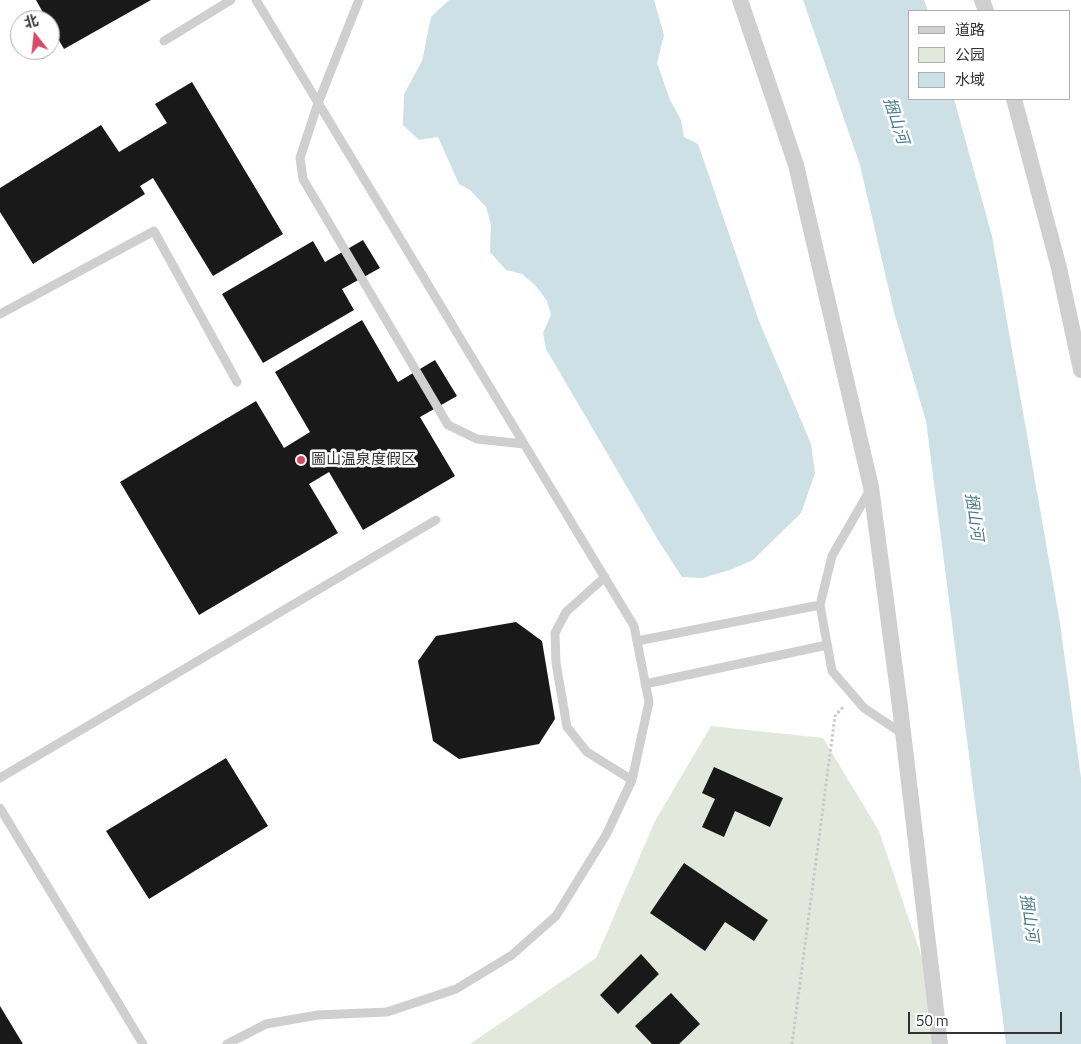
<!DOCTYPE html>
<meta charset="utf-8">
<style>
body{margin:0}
#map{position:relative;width:1081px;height:1044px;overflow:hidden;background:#fff;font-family:"Titillium Web","Noto Sans SC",sans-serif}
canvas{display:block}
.legend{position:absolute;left:908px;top:10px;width:162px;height:90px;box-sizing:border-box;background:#fff;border:1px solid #adadad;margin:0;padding:6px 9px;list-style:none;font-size:15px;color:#323232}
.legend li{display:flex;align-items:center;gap:10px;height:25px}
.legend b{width:25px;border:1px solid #adadad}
.north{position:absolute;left:10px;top:10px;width:50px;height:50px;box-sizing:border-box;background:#fff;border:1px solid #adadad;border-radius:50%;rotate:344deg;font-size:14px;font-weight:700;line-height:20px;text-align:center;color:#323232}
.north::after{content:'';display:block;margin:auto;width:18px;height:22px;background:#d34b66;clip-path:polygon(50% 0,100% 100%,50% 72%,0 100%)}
.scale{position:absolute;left:908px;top:1012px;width:154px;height:22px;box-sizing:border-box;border:2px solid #323232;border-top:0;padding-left:6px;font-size:15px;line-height:18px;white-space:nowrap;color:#323232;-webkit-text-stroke:4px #fff;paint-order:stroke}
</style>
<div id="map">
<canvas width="1081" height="1044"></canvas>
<ul class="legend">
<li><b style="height:6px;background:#cfcfcf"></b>道路</li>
<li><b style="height:14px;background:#e3e8dc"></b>公园</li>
<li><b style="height:14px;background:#cce0e6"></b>水域</li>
</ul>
<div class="north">北</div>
<div class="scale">50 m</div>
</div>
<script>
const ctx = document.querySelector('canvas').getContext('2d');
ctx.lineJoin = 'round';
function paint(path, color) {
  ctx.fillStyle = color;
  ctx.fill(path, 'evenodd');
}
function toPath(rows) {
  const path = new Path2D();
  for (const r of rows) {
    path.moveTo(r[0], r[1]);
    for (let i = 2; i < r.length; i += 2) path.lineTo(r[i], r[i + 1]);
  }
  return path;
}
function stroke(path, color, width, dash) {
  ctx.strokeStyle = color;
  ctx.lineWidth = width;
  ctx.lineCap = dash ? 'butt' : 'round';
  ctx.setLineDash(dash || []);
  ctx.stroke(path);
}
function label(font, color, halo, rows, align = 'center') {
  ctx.font = font + ' "Titillium Web","Noto Sans SC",sans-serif';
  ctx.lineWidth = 5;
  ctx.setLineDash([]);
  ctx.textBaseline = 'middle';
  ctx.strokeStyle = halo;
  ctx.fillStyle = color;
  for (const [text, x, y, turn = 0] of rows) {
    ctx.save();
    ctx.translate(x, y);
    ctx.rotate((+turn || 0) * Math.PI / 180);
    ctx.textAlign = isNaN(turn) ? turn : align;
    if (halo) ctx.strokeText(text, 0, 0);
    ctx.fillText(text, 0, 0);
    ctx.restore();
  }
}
const green = toPath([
 [711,726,823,738,879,831,940,1011,938,1044,470,1044,596,958,655,821]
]);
const water = toPath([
 [449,0,654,0,664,35,657,63,670,100,681,120,684,137,698,144,759,321,811,444,815,473,801,513,753,560,730,570,703,578,682,577,658,540,546,349,543,333,551,315,547,301,536,286,522,274,506,270,490,252,491,225,486,207,470,190,459,184,438,137,419,140,403,125,404,94,422,61,431,17],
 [803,0,924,0,928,11,910,11,910,99,954,99,992,236,1060,623,1081,778,1081,1044,1006,1044,926,421,894,312,860,165]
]);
const building = toPath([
 [36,0,151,0,64,49,50,25,50,20,47,20],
 [192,82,283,234,213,276,153,178,140,186,145,194,33,264,0,212,0,188,101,125,119,152,167,123,155,104],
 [363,240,380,268,342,289,354,310,263,363,222,294,313,241,325,262],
 [362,320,398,382,435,360,457,396,420,417,455,476,363,530,329,472,309,484,338,533,199,615,120,482,256,401,284,448,310,432,275,372],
 [516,622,542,641,555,719,539,744,459,759,433,741,418,661,436,636],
 [226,758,268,826,149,899,106,831],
 [714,767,783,798,770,827,735,811,724,837,702,827,715,799,702,793],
 [684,863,768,920,754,941,725,922,705,951,650,913],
 [641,954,659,974,618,1014,600,995],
 [671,993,700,1024,679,1044,652,1044,635,1026],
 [0,1006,23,1044,0,1044]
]);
const path = toPath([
 [792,1044,835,716,844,706]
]);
const lane = toPath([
 [359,0,318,103,300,158,303,179,448,425,477,439,524,444],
 [164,41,231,0],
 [0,314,154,231,237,382],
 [870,490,832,556,820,605,832,671,864,708,903,734],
 [605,577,566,612,555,633,556,663,567,727,587,752,632,780],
 [637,641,820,605],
 [645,684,827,645],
 [0,778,436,520],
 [0,808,143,1044],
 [227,1044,266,1024,318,1015,387,1012,456,989,512,955,556,916,606,835,632,780,649,702,634,626,256,0]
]);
const street = toPath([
 [740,0,796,165,871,487,900,707,940,1044],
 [982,0,986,11],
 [1014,99,1059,268,1081,370]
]);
const markers = [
 [301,460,5,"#d34b66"]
];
const poiNames = [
 ["圌山温泉度假区",311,460]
];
const waterNames = [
 ["捆山河",895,121,72],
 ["捆山河",973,517,82],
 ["捆山河",1028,918,82]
];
paint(green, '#e3e8dc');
paint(water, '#cce0e6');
paint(building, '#191919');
stroke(path, '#c9c9c9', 3, [2.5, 2.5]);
stroke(lane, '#cfcfcf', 9);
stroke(street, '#cfcfcf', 16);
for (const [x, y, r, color] of markers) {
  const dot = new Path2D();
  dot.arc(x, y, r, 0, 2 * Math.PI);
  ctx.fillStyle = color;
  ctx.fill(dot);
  stroke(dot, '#fff', 2);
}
label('15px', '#323232', '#fff', poiNames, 'left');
label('italic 16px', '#487a8c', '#fff', waterNames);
</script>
